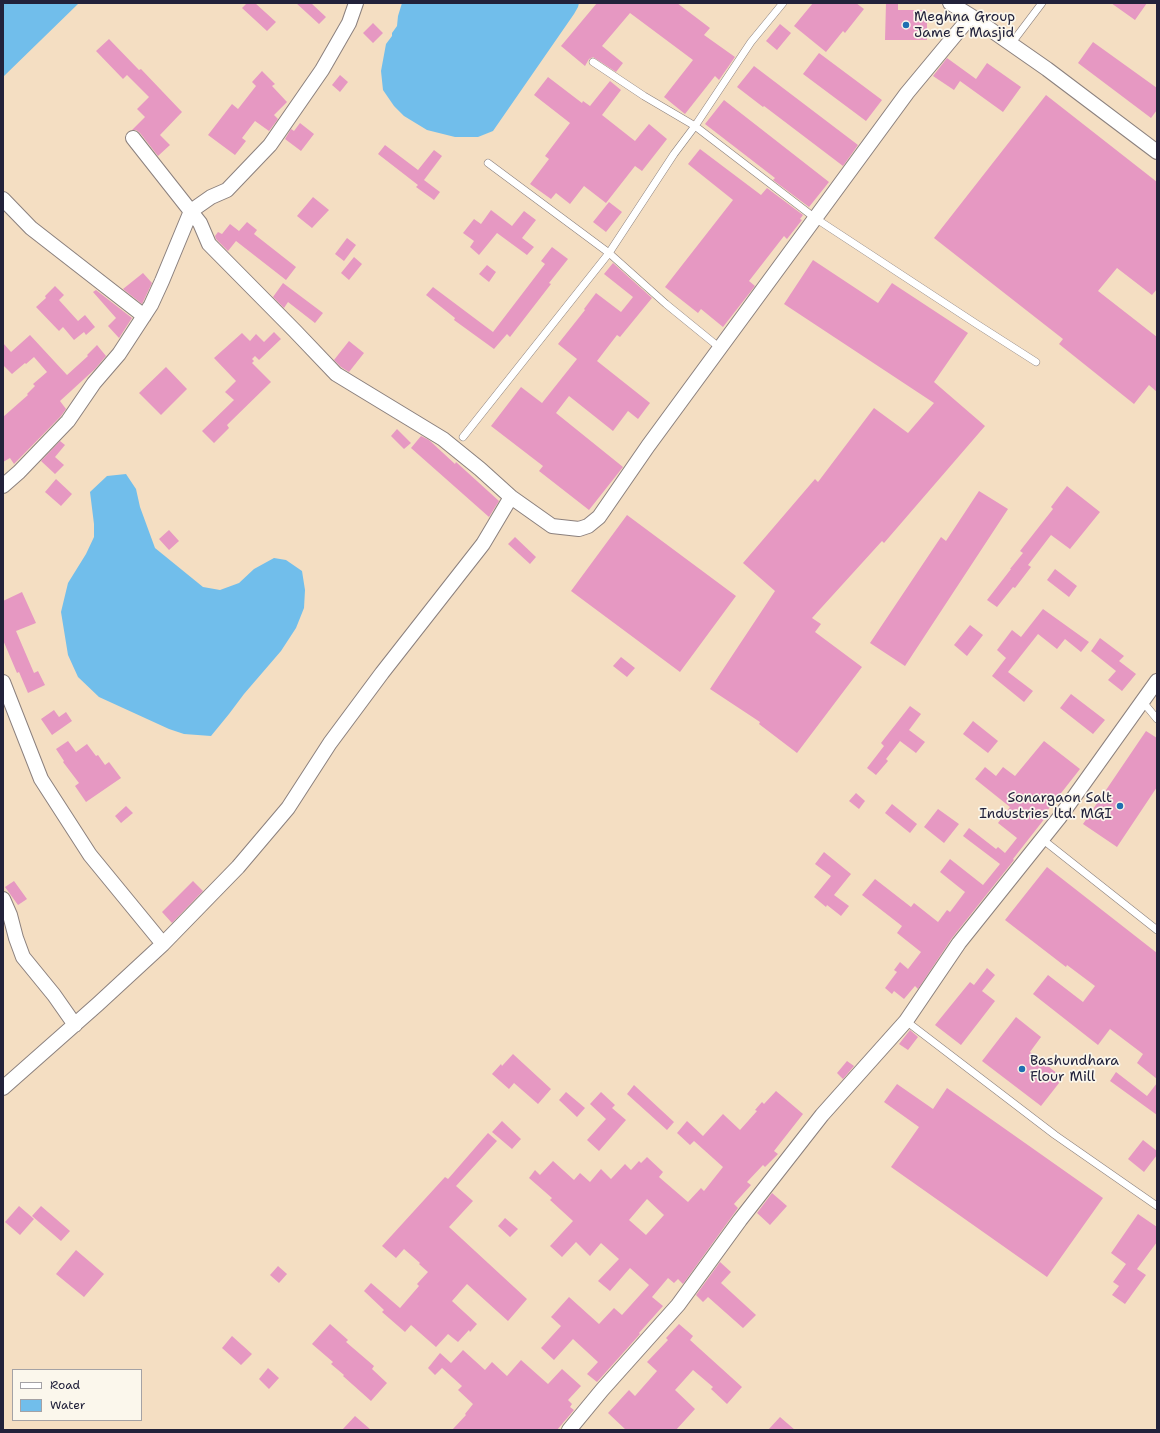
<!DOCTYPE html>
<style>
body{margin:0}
#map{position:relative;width:1160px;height:1433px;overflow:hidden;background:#f4dec2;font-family:"Shantell Sans",sans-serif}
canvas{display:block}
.frame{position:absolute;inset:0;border:4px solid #22223b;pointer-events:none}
.legend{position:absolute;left:12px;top:1369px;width:130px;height:52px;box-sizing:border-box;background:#fbf7ec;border:1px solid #a4a2a5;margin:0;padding:5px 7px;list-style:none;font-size:12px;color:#22223b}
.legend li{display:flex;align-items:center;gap:8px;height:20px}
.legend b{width:20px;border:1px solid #a4a2a5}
</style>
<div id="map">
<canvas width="1160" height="1433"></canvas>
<div class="frame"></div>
<ul class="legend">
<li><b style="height:5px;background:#fff"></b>Road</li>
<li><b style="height:11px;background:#71beeb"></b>Water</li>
</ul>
</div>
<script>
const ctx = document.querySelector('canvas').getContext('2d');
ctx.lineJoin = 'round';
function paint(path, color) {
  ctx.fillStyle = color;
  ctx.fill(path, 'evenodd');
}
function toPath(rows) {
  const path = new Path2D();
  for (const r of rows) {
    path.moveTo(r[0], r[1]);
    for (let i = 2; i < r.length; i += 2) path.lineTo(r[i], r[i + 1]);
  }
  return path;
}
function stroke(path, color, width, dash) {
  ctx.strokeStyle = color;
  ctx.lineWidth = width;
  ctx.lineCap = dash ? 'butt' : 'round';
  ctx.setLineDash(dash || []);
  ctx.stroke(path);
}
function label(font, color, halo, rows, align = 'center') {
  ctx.font = font + ' "Shantell Sans",sans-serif';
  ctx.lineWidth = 3.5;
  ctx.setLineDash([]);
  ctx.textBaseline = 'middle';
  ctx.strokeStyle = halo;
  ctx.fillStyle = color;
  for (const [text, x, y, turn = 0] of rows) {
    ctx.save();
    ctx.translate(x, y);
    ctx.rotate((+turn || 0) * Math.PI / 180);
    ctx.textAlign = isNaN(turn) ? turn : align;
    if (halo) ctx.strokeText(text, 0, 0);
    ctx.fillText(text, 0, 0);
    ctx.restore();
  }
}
const water = toPath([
 [3,3,79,3,3,77],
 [402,3,579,3,578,7,574,14,493,131,478,137,455,137,427,130,404,116,394,106,383,90,381,71,386,44,392,36,392,33,397,26,398,16],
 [126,474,136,489,140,507,155,548,203,587,220,590,239,583,254,569,274,558,286,560,302,571,305,590,304,608,296,628,281,651,244,694,229,714,211,736,184,734,169,729,99,697,78,677,68,655,61,612,68,583,86,554,94,537,94,524,90,492,107,476]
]);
const building = toPath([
 [247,3,255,3,276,22,267,31,242,8],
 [296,3,311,3,326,17,319,24],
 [597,3,677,3,710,28,704,35,735,57,719,80,715,76,685,114,664,97,693,60,630,13,602,46,623,63,616,72,593,57,589,59,585,66,561,46],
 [813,3,856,3,864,9,845,33,843,31,826,52,794,26],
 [886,3,898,3,898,10,927,10,927,40,885,40],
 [1111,3,1147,3,1135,20],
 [373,23,383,33,373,43,363,33],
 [780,24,791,33,777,50,766,41],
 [109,39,139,70,141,69,182,112,160,135,170,145,158,156,140,133,136,130,132,130,145,117,137,109,149,97,127,75,123,79,96,51],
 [1093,42,1157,88,1157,110,1151,118,1078,63],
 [819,53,882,100,866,121,803,74],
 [947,58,976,79,987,63,1021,87,1003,112,960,81,954,90,933,76],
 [754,66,858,145,843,166,764,106,763,107,737,87],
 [262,71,275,84,272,86,287,102,274,115,278,119,269,131,255,121,242,138,246,141,235,155,208,135,232,104,238,109,256,86,252,82],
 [340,75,348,82,340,92,332,85],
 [548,77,582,103,583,101,590,106,610,81,621,90,602,115,635,141,649,124,667,139,642,171,635,166,606,203,584,186,570,204,556,193,551,199,530,184,549,159,545,156,570,123,534,95],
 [1046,95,1157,182,1157,289,1152,295,1117,268,1098,291,1157,337,1157,392,1149,385,1134,404,1059,344,1063,339,934,238],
 [724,100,829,182,809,207,773,180,775,178,705,124],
 [300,123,314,134,301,151,285,139,291,129,294,131],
 [385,145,418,170,434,150,442,156,424,180,440,192,434,200,416,187,418,185,378,154],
 [700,149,761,195,767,188,803,215,800,219,802,220,787,239,784,236,749,281,755,286,723,327,701,309,698,313,665,287,733,200,688,164],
 [313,197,329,210,312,228,297,216],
 [609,202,622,212,606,232,593,222],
 [491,210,512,226,524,211,536,220,522,238,534,247,527,255,497,233,479,255,470,247,474,241,463,233,474,219,481,224],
 [247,222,257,230,254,234,296,267,286,280,236,241,228,251,216,239,215,236,218,232,222,234,230,224,239,231],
 [347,238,356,245,344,261,335,254],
 [552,247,568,259,549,283,551,284,510,337,507,334,494,349,454,320,455,318,426,295,433,287,493,332,545,264,541,261],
 [354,257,362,264,349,280,341,273],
 [813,260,878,303,892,283,968,333,934,382,985,426,884,543,882,541,812,618,821,624,815,632,862,667,797,753,759,724,760,722,710,689,775,591,743,563,815,479,818,482,874,408,908,433,934,403,784,304],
 [613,263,652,298,620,337,617,335,597,361,650,403,638,419,628,411,613,431,569,396,556,413,623,467,589,510,539,471,543,466,491,426,521,387,542,403,577,359,558,344,585,310,584,309,596,293,621,312,633,297,604,274],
 [487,265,496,272,489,282,479,274],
 [143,273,152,283,142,304,123,289],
 [283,283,323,313,315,323,288,302,284,308,273,297],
 [55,286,64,295,59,300,78,321,85,315,95,327,86,335,84,332,74,340,63,327,59,331,36,307,46,298,45,296],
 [96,290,132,318,119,338,108,326,116,318,93,292],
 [274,332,281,339,259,360,255,356,252,359,254,361,252,363,271,382,227,425,229,428,214,443,202,431,234,400,225,392,236,381,214,358,242,333,250,341,256,334,264,342],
 [30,335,67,375,88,356,87,355,97,345,106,356,95,369,60,401,66,409,61,416,14,464,10,458,3,462,3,417,28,395,27,394,35,386,33,384,47,372,34,357,26,364,25,363,12,374,3,365,3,343,11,352],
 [349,341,364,353,349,372,341,367,334,360],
 [166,367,187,389,161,415,139,393],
 [397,429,411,443,404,449,391,436],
 [421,436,429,440,455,464,456,462,499,501,489,517,411,448],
 [60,441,65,445,55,457,64,465,55,474,41,461],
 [56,479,72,494,61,506,45,492],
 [1067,486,1100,512,1070,549,1051,535,1028,565,1031,567,1015,588,1013,587,997,607,987,600,1011,569,1010,569,1023,553,1020,551,1053,509,1051,507],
 [979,491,1008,509,905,666,870,643,941,537,946,541],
 [627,515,736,596,680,672,571,591],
 [169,530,179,541,169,550,159,539],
 [515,537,536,557,530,564,508,544],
 [1055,569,1077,586,1069,597,1047,580],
 [22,592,36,623,16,631,34,673,38,671,45,685,28,693,19,672,17,673,3,640,3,601],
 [1043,609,1089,642,1081,652,1065,639,1057,649,1038,634,1008,672,1033,691,1024,702,992,676,1006,658,997,650,1012,630,1021,637],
 [970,625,983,635,967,656,954,645],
 [1100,638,1124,656,1119,661,1136,674,1122,691,1108,680,1116,671,1091,651],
 [621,657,635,668,627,677,613,666],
 [1071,694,1105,720,1093,734,1060,708],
 [910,706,921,714,909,730,925,742,916,753,900,741,886,759,888,761,876,775,867,768,884,746,881,743],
 [54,710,59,717,66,712,72,721,52,735,41,719],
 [973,721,998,741,988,753,963,734],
 [1146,731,1157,738,1157,787,1117,847,1083,824],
 [68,741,76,752,87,744,96,756,98,755,105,765,109,762,121,778,86,802,75,786,79,783,63,762,64,761,56,749],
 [1044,741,1080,769,1047,811,1049,813,1013,859,1014,860,952,938,918,989,915,986,904,999,894,991,892,994,885,988,897,972,894,970,900,962,908,969,921,952,897,933,902,926,862,895,875,879,911,907,914,903,938,922,947,910,950,912,965,892,940,872,950,859,983,885,1000,864,963,836,969,828,996,849,998,847,1005,853,1017,838,998,823,1010,807,975,779,985,767,996,776,1003,767,1015,776],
 [856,793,865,801,859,809,849,801],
 [892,804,917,824,910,833,885,813],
 [126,806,133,813,121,823,115,816],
 [938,809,959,824,944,843,924,827],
 [824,852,851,874,834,895,849,906,841,916,827,905,826,907,814,897,831,876,815,864],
 [1047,867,1157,953,1157,1079,1137,1063,1143,1054,1110,1029,1098,1045,1033,994,1048,975,1083,1002,1095,986,1067,965,1066,967,1005,920],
 [14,881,27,899,18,905,5,887],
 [193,881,203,891,172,923,162,912],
 [987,968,995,975,982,991,995,1001,961,1045,935,1025,970,982,974,985],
 [1016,1017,1041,1037,1030,1052,1063,1078,1041,1106,982,1061],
 [910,1030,918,1037,908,1050,899,1044],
 [513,1054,551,1089,538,1104,514,1083,509,1089,492,1074,501,1064,502,1066],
 [847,1061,854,1066,843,1079,837,1073],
 [1116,1072,1147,1096,1157,1083,1157,1115,1110,1081],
 [897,1084,933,1109,947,1088,1103,1198,1047,1277,891,1167,919,1127,884,1102],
 [634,1085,674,1122,667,1130,627,1094],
 [776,1091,803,1114,774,1151,778,1154,765,1167,763,1165,747,1182,751,1185,734,1204,738,1208,683,1284,678,1279,674,1283,668,1278,652,1297,663,1306,639,1333,640,1334,597,1382,587,1374,598,1362,573,1339,554,1360,541,1348,561,1326,551,1317,569,1297,599,1324,614,1308,622,1315,649,1285,630,1268,610,1291,598,1281,619,1259,601,1243,590,1256,576,1242,562,1257,550,1246,573,1221,550,1200,552,1198,529,1178,535,1170,540,1175,553,1161,574,1180,580,1173,590,1182,601,1169,611,1179,625,1164,631,1170,639,1161,641,1163,647,1157,663,1172,659,1177,688,1202,701,1188,704,1191,723,1167,694,1141,690,1145,677,1133,687,1121,703,1136,723,1114,740,1130,757,1111,755,1110,762,1102,764,1104],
 [647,1199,664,1215,646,1235,629,1220],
 [566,1092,585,1108,577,1117,559,1100],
 [601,1092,615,1105,612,1108,626,1120,599,1151,587,1140,606,1119,590,1104],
 [502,1121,521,1139,512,1149,492,1132],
 [488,1133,497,1141,456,1186,473,1201,449,1227,527,1299,508,1321,467,1284,452,1301,477,1324,470,1332,469,1330,458,1342,448,1334,436,1347,411,1325,405,1332,382,1312,384,1310,364,1291,371,1283,400,1308,419,1286,417,1284,428,1272,419,1264,420,1263,404,1249,396,1258,382,1246,445,1177,448,1179],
 [1143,1140,1157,1151,1157,1155,1144,1172,1128,1159],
 [772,1193,787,1206,770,1225,757,1213],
 [19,1206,34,1219,20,1235,5,1222],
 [41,1206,70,1231,61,1241,32,1216],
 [1138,1214,1157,1227,1157,1242,1137,1269,1146,1275,1125,1304,1112,1295,1119,1286,1113,1282,1126,1264,1111,1253],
 [505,1218,518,1229,510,1237,498,1226],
 [76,1250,104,1274,84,1297,56,1274],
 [720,1262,731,1272,721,1283,756,1315,743,1328,708,1297,703,1302,696,1295],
 [278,1266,287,1274,279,1283,270,1275],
 [330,1324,348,1340,346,1342,374,1366,372,1369,387,1383,371,1401,343,1376,344,1375,331,1364,333,1362,312,1344],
 [679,1324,693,1336,690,1340,742,1387,727,1404,711,1389,713,1387,693,1370,675,1390,695,1409,676,1430,626,1430,608,1413,629,1390,635,1396,657,1371,647,1362,668,1340,666,1338],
 [232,1336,252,1354,241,1365,222,1348],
 [463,1350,485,1370,492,1362,507,1376,521,1360,548,1384,562,1369,581,1386,568,1400,572,1404,570,1407,574,1410,557,1430,452,1430,466,1415,465,1414,473,1404,458,1390,462,1386,442,1368,435,1375,428,1368,440,1353,451,1363],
 [268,1368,279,1378,269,1389,259,1379],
 [355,1416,371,1430,342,1430],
 [780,1417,795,1430,768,1430]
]);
const service = toPath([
 [1011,44,1042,3],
 [593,62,644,96,695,126,815,218,975,323,1036,362],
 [488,163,609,253,666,304,720,348],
 [463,437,609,253,674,154,695,126,751,42,783,3],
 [1143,702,1157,719],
 [1042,839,1157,930],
 [906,1021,1055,1135,1157,1206]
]);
const minor = toPath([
 [950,3,971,16,1047,69,1157,152],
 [133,138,200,223,209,244,295,331,336,374,443,439,480,469,511,497,552,526,579,529,588,526,599,517,648,446,907,93,971,16],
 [3,199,31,228,144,316],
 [3,486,19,472,68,421,94,383,119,354,151,305,162,281,191,211,211,197,227,190,270,145,322,70,349,23,356,3],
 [3,682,41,779,90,855,163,944],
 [3,899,10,915,16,938,23,957,54,995,75,1025],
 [3,1088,98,1004,163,944,238,867,288,808,330,743,382,673,483,544,511,497],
 [569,1430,602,1390,678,1305,740,1220,822,1115,906,1021,959,943,1059,818,1157,681]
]);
const markers = [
 [906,25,4,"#1f6fb2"],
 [1120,806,4,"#1f6fb2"],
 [1022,1069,4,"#1f6fb2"]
];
const poiNames = [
 ["Meghna Group",914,17],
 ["Jame E Masjid",914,33],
 ["Sonargaon Salt",1112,798,"right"],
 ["Industries ltd. MGI",1112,814,"right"],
 ["Bashundhara",1030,1061],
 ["Flour Mill",1030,1077]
];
paint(water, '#71beeb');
paint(building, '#e698c2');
stroke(service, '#8b807e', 8);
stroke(minor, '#8b807e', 16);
stroke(service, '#fff', 7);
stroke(minor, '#fff', 14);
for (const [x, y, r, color] of markers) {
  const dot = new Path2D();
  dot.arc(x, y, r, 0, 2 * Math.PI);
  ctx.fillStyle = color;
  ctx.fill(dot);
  stroke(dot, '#fbf7ec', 1.5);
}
label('14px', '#22223b', '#fbf7ec', poiNames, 'left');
</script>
